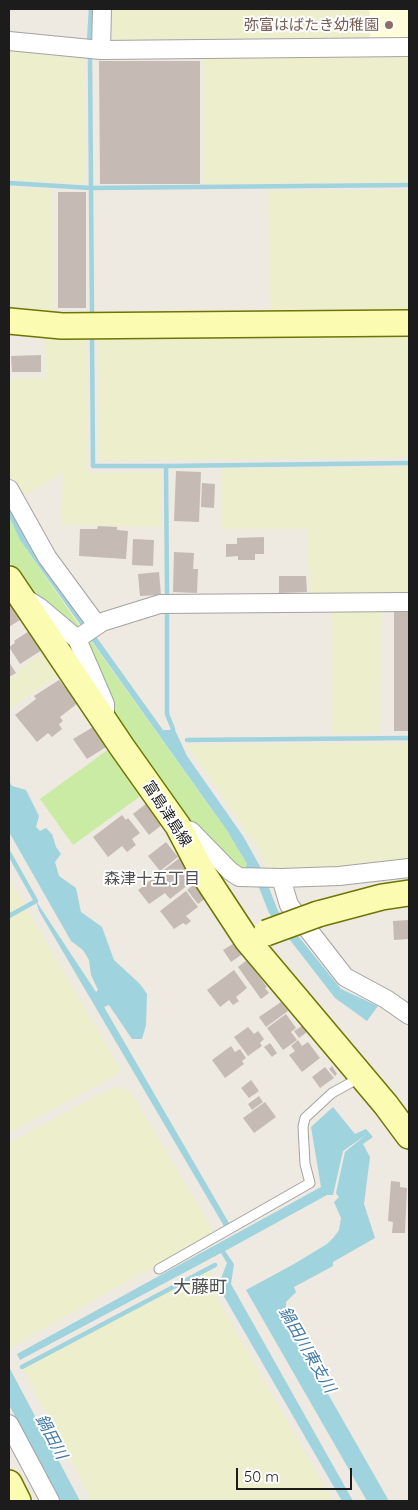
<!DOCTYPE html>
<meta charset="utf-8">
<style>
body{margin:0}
#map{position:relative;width:418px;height:1510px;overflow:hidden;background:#eee9e1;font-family:Quicksand,sans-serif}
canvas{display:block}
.frame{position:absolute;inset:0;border:10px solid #1c1c1c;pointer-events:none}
.scale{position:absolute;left:236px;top:1468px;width:116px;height:22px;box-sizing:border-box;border:2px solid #1c1c1c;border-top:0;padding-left:6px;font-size:15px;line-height:18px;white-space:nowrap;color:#1c1c1c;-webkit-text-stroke:4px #fff;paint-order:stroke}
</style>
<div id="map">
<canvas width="418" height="1510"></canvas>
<div class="frame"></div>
<div class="scale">50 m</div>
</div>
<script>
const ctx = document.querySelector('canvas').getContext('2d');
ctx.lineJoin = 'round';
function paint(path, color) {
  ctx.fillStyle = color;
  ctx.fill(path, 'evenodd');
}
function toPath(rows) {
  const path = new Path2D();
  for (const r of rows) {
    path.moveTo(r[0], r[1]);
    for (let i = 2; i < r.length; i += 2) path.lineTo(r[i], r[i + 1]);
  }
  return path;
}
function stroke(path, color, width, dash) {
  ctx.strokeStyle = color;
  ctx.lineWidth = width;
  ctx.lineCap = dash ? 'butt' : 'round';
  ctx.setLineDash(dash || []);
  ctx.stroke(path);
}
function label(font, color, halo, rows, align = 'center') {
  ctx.font = font + ' Quicksand,"Noto Sans JP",sans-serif';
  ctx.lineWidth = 4;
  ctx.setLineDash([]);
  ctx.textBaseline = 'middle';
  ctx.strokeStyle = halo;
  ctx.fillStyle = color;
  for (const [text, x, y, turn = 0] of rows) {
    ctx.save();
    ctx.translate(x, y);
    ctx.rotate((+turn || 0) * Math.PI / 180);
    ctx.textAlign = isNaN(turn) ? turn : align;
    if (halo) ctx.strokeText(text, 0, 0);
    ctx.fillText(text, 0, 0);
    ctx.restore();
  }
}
const education = toPath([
 [369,9,409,9,409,41,370,41]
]);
const farmland = toPath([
 [109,9,369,9,370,41,108,41],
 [9,50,84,58,86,184,9,180],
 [409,57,409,182,204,184,203,58],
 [9,187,52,190,54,317,9,314],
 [409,190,409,315,271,316,268,191],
 [409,331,409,457,100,461,98,334],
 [44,334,86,334,88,473,161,472,162,527,62,525,63,473,20,498,9,475,9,379,47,378],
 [409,467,409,594,309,594,308,529,222,529,221,469],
 [331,610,381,610,380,733,331,734],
 [47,650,63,673,9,709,9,680,21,671,19,669],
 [409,743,409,863,341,870,267,871,261,852,187,745],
 [9,878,122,1072,9,1133],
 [113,1087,126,1090,133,1095,214,1232,9,1349,9,1143],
 [207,1269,212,1276,211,1288,333,1501,92,1501,22,1367]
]);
const grass = toPath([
 [9,516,20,540,81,628,77,629,25,588,9,561],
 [89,638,226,829,247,864,245,870,237,869,194,828,121,731,85,645],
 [113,746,146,792,73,845,40,799]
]);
const water = toPath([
 [9,500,95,635,163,730,175,730,187,756,243,836,262,870,278,911,341,989,378,1006,367,1021,335,998,269,913,258,885,245,870,247,864,226,829,20,540,9,516],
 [9,781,12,786,26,790,39,816,36,827,40,831,46,828,52,834,56,847,61,854,55,862,59,876,76,888,81,912,102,927,114,960,140,984,147,994,146,1025,142,1039,132,1039,109,1005,104,1007,229,1223,224,1226,39,911,36,901,96,992,98,990,91,975,89,960,83,950,71,941,9,832],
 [333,1107,355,1134,366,1129,373,1137,363,1144,370,1157,364,1204,375,1238,333,1262,333,1266,294,1287,296,1292,286,1302,286,1310,287,1322,389,1501,367,1501,246,1290,294,1264,327,1244,334,1237,339,1230,341,1218,334,1202,339,1197,336,1193,345,1152,367,1134,343,1151,333,1195,327,1195,225,1251,234,1264,231,1284,353,1501,342,1501,218,1286,227,1263,221,1253,20,1360,17,1354,321,1187,311,1127],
 [9,1367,80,1501,60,1501,9,1405]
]);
const stream = toPath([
 [89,42,91,9],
 [90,59,92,318],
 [9,183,91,188,409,185],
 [92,337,93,466,166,466,167,593],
 [166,466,409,463],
 [167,610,167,714,173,729,171,735],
 [187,740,409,738],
 [9,853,36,901,9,916],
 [22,1367,215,1265]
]);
const building = toPath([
 [99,61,200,61,200,184,100,184],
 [58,192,86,192,86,308,58,308],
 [41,355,41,372,12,372,11,356],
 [176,471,201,472,199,522,174,521],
 [202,483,215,484,214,508,201,507],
 [98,526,117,527,117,530,128,531,126,559,79,556,80,529,97,529],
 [264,537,264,554,255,554,255,560,238,560,238,556,226,557,226,544,237,544,237,538],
 [133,539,154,540,153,566,132,565],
 [174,552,194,553,193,569,198,569,197,593,173,592],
 [159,572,161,595,140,596,138,574],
 [279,576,306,576,307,592,279,593],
 [9,596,23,618,9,627],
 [394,612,409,612,409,731,394,731],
 [29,631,42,650,20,664,9,647,15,643,14,641],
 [9,662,16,673,9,677],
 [59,680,78,703,60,717,63,721,59,724,62,729,52,737,48,733,37,742,15,715,36,699,34,696],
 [93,727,106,747,87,759,73,739],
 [147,803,163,824,149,835,133,814],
 [122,815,126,820,128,818,140,833,132,839,136,845,127,852,122,846,108,857,93,837],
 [166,842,178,857,160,871,148,856],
 [186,853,191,873,188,875,193,881,170,899,165,893,149,904,138,890],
 [200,880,211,894,198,904,187,890],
 [186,891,198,907,186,916,191,921,186,925,183,923,174,929,160,911],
 [409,920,409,939,394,940,393,921],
 [236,942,244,953,231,962,223,950],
 [247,960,267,987,265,988,269,993,261,999,238,967],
 [234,970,247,988,236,997,239,1001,233,1005,229,1000,220,1007,207,990],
 [281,1002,288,1011,266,1027,259,1017],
 [286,1014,296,1028,291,1032,297,1040,283,1050,267,1028],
 [302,1026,307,1032,299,1038,294,1031],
 [248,1027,254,1034,258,1031,264,1039,260,1043,262,1046,248,1056,234,1037],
 [298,1040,302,1046,308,1042,320,1058,302,1072,289,1055,295,1051,291,1046],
 [270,1043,277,1053,272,1057,264,1047],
 [231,1046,235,1052,240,1049,246,1058,242,1061,244,1064,225,1078,212,1060],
 [332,1066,337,1074,335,1076,329,1069],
 [325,1067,334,1078,320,1088,312,1077],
 [251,1080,259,1091,249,1098,241,1088],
 [259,1096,263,1102,252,1110,248,1104],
 [265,1102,276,1117,254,1133,243,1118],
 [391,1181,400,1182,400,1187,407,1188,405,1233,392,1233,393,1222,388,1221]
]);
const lane = toPath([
 [159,1269,310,1183,305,1164,303,1127,305,1118,332,1093,361,1077]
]);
const street = toPath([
 [9,41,101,50,409,47],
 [101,50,102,9],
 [9,489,47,557,97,625],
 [28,600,39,607,77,639],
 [105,715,105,704,77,639,102,622,160,604,409,602],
 [179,827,191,831,230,871,239,877,281,878,339,876,409,868],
 [281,878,289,905,345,977,386,999,409,1015],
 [9,1424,50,1501]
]);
const secondary = toPath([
 [9,321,62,326,409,323],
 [9,579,122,747,178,826,201,870,247,940,386,1105,409,1136],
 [318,914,382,897,409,893],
 [9,1483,18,1501]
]);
const secondaryBridge = toPath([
 [266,933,318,914]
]);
const markers = [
 [389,25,5,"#8d6e63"]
];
const educationNames = [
 ["弥富はばたき幼稚園",379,25]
];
const streetNames = [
 ["富島津島線",167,814,57]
];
const neighbourhoodNames = [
 ["森津十五丁目",152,879]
];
const waterNames = [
 ["鍋田川東支川",307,1350,60],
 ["鍋田川",51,1437,62]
];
const quarterNames = [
 ["大藤町",200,1288]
];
paint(education, '#fffdd9');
paint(farmland, '#edeecb');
paint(grass, '#caeba4');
paint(water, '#9fd3dd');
stroke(stream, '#9fd3dd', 4.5);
paint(building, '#c6bbb4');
stroke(lane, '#a3a3a3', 11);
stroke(street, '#a3a3a3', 20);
stroke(secondary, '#6e7501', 28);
stroke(lane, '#fff', 9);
stroke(street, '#fff', 18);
stroke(secondary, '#fbfbb1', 25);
stroke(secondaryBridge, '#6e7501', 28, []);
stroke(secondaryBridge, '#fbfbb1', 25);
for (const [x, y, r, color] of markers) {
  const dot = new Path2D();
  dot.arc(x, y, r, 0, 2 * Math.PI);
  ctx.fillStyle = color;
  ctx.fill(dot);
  stroke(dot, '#fff', 2);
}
label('15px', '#785e54', '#fff', educationNames, 'right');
label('15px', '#1c1c1c', '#fff', streetNames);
label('16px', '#4f4f4f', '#fff', neighbourhoodNames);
label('italic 16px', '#437aa6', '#fff', waterNames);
label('18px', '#4f4f4f', '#fff', quarterNames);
</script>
